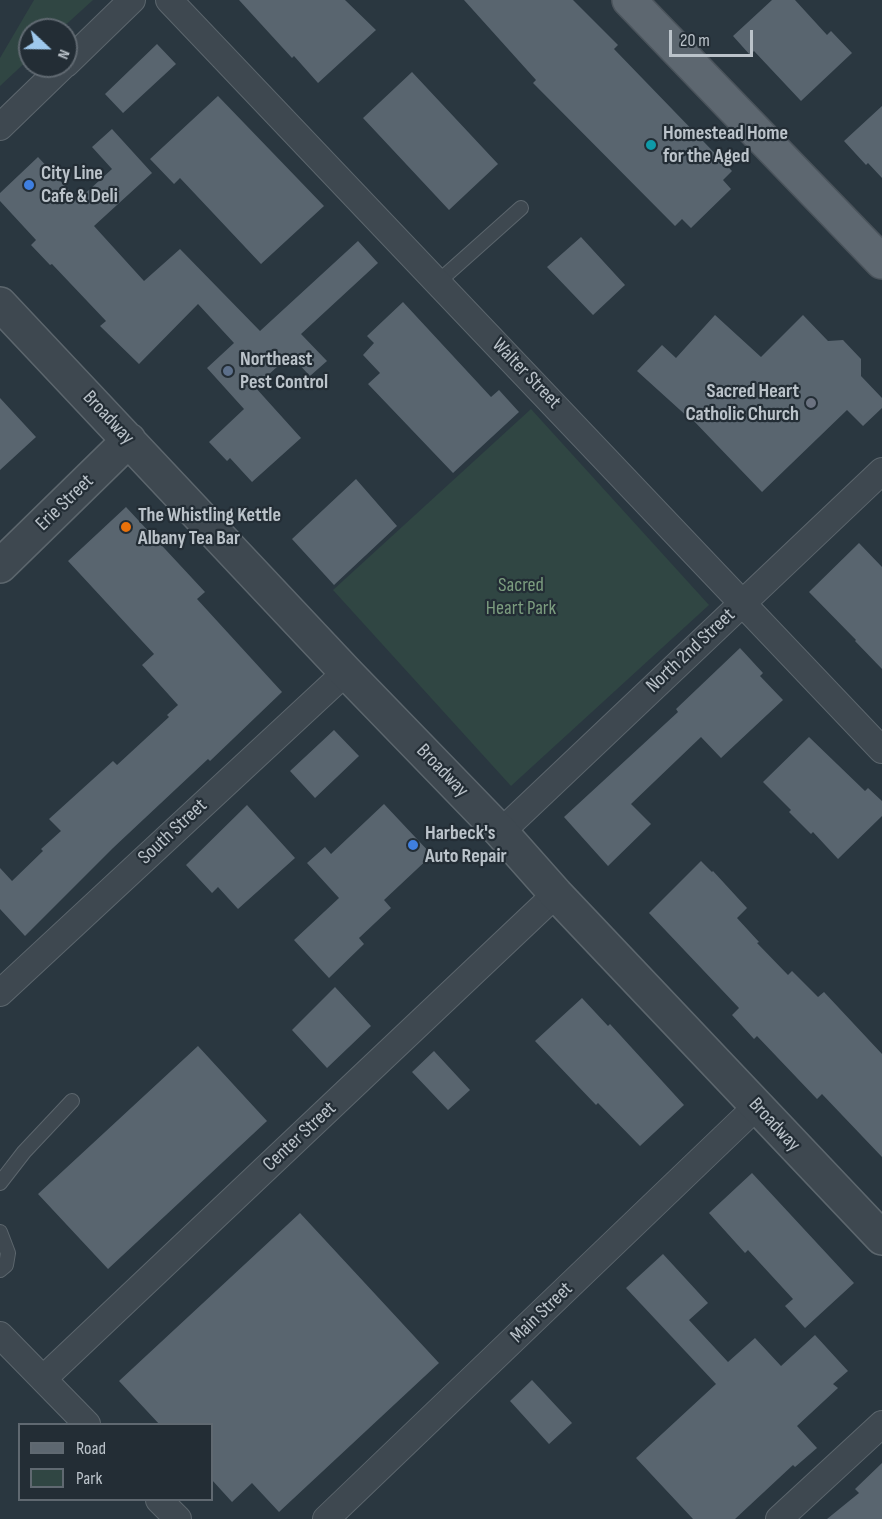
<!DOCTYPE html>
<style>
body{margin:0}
#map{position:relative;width:882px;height:1519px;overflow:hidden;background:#2a3740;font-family:"Sofia Sans Condensed",sans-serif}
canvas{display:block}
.legend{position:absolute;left:18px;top:1423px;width:195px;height:78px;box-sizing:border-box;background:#232d35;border:2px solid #606971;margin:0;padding:8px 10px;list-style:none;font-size:18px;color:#bbc3ca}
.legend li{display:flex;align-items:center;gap:12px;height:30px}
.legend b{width:30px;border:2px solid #606971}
.north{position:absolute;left:18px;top:18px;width:60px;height:60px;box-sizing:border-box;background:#232d35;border:2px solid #606971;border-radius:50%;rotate:112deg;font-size:16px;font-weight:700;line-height:24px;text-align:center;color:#bbc3ca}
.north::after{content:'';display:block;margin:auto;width:21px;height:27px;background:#9ec8ec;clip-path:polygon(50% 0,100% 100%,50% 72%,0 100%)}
.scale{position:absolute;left:669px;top:30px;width:84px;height:27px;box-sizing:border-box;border:3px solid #bbc3ca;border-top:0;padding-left:8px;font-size:18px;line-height:21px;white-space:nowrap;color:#bbc3ca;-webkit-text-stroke:4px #232d35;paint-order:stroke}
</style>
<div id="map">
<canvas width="882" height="1519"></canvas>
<ul class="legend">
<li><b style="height:8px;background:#5d6770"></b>Road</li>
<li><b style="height:16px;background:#304643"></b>Park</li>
</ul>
<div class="north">N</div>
<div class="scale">20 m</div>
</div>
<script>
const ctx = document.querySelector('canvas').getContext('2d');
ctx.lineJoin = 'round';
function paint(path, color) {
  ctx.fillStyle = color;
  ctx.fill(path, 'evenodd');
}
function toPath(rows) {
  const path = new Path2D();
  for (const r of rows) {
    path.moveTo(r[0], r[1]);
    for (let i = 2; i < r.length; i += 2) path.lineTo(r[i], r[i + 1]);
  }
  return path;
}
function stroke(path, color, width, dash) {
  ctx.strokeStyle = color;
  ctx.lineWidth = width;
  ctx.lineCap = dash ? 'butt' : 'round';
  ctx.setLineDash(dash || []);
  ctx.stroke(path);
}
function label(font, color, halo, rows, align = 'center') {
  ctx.font = font + ' "Sofia Sans Condensed",sans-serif';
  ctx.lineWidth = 4.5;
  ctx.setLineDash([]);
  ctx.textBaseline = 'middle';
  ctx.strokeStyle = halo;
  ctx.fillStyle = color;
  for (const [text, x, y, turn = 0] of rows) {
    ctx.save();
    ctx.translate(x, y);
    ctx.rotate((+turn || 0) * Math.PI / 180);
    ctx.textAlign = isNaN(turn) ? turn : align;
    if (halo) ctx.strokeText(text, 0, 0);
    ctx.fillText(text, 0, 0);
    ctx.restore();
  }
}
const green = toPath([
 [34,0,93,0,60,30,30,30,30,58,0,86,0,58],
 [531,409,709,605,511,786,333,590]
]);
const building = toPath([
 [239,0,345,0,376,30,318,83,294,56,292,58],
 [464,0,573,0,618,45,614,49,732,171,723,180,731,189,691,228,682,219,675,226,533,83,536,80],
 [772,0,795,0,827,35,831,31,852,53,801,101,754,51,750,55,733,36],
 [157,44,176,64,123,113,105,94],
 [412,72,498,164,449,210,363,118],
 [218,96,324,206,261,264,180,178,174,184,150,159],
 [882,106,882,178,868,163,866,165,844,141],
 [112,129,152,173,94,226,144,281,180,249,260,331,358,241,378,263,301,334,327,361,310,376,290,355,255,387,301,438,252,482,230,458,227,461,209,442,244,409,207,368,234,343,198,304,139,364,100,326,106,321,52,264,50,265,31,245,36,240,0,201,0,193,38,157,78,200,112,169,92,147],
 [581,237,625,285,593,315,547,267],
 [403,302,491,397,499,390,519,412,453,473,368,384,380,373,363,355,374,343,367,336],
 [715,315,761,357,803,315,828,341,843,340,861,359,861,376,882,398,882,408,863,426,847,410,762,492,691,418,690,419,637,371,662,345,676,358],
 [0,398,36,437,0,470],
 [356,479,397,526,334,585,292,539],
 [126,507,205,592,197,599,282,692,210,761,208,759,113,848,25,936,0,909,0,868,12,881,43,851,41,849,61,831,49,819,113,761,117,765,169,717,167,715,178,705,142,665,154,654,68,561],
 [859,543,882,567,882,669,855,641,856,640,809,592],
 [740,648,763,673,760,676,783,700,721,758,701,737,631,804,651,824,608,866,564,817,678,712,676,709],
 [334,730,359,756,315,798,290,771],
 [809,737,865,791,868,788,882,801,882,816,838,859,813,832,811,834,789,812,791,810,763,782],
 [384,804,432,855,384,900,391,908,359,938,364,944,329,978,294,940,339,898,307,863,325,847,331,854],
 [247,805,295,858,238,909,218,887,212,893,186,865],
 [701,861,712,872,713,871,747,908,737,918,759,942,757,943,788,975,792,971,818,997,824,992,882,1054,882,1157,822,1094,817,1099,757,1036,754,1039,732,1015,739,1008,649,913],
 [335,987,371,1026,327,1068,292,1030],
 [582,998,608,1026,610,1024,684,1105,640,1146,598,1103,596,1105,535,1041],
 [198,1046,267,1121,108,1269,38,1194],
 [434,1051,470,1090,448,1110,412,1072],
 [752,1173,854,1283,805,1328,785,1306,793,1299,748,1250,745,1253,709,1213],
 [300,1213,439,1363,279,1512,252,1483,232,1502,212,1480,212,1425,160,1425,119,1381],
 [663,1254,708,1303,689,1320,728,1362,755,1338,781,1366,815,1335,848,1371,833,1384,838,1388,797,1426,817,1448,795,1467,793,1465,735,1519,693,1519,636,1458,716,1384,626,1288],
 [532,1380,572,1423,549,1444,510,1401],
 [882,1463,882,1519,827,1519,859,1493,855,1489]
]);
const service = toPath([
 [438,282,521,208],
 [0,1183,24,1152,72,1101],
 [0,1232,8,1253,6,1265,0,1270]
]);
const minor = toPath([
 [169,0,882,750],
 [66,64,132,0],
 [0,127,63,66],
 [501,832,882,471],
 [0,993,346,672],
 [0,1335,87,1424],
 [43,1379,556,894],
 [159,1500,178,1519],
 [326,1519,757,1106],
 [779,1519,882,1424]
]);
const tertiary = toPath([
 [0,304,346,672,501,832,556,894,882,1238],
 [0,566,129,440]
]);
const primary = toPath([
 [629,0,882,262]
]);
const markers = [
 [651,145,6,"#0f9aa8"],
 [29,185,6,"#3f7fe0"],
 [228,371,6,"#5c6f8a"],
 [811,403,6,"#6b7280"],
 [126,527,6,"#e8710a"],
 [413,845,6,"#3f7fe0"]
];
const poiNames = [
 ["Homestead Home",663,134],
 ["for the Aged",663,157],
 ["City Line",41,174],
 ["Cafe & Deli",41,197],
 ["Northeast",240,360],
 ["Pest Control",240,383],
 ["Sacred Heart",799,392,"right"],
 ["Catholic Church",799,415,"right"],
 ["The Whistling Kettle",138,516],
 ["Albany Tea Bar",138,539],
 ["Harbeck's",425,834],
 ["Auto Repair",425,857]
];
const streetNames = [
 ["Walter Street",526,374,46],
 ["Broadway",108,418,47],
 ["Erie Street",65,503,-44],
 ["North 2nd Street",691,651,-43],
 ["Broadway",442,771,46],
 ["South Street",173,832,-43],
 ["Broadway",774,1125,47],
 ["Center Street",300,1137,-43],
 ["Main Street",542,1313,-44]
];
const parkNames = [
 ["Sacred",521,586],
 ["Heart Park",521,609]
];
paint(green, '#304643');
paint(building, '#59656f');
stroke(service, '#5c666d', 16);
stroke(minor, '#5c666d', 28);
stroke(tertiary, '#5c666d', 36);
stroke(primary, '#4b545c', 36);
stroke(service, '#3e4850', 14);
stroke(minor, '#3e4850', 26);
stroke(tertiary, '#3e4850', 33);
stroke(primary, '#5d6770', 33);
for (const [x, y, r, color] of markers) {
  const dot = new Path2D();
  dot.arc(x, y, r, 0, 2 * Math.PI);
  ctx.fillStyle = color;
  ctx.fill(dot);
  stroke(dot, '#232d35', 2);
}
label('bold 20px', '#bbc3ca', '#232d35', poiNames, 'left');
label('20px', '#bbc3ca', '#232d35', streetNames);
label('20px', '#7c9d7f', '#232d35', parkNames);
</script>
